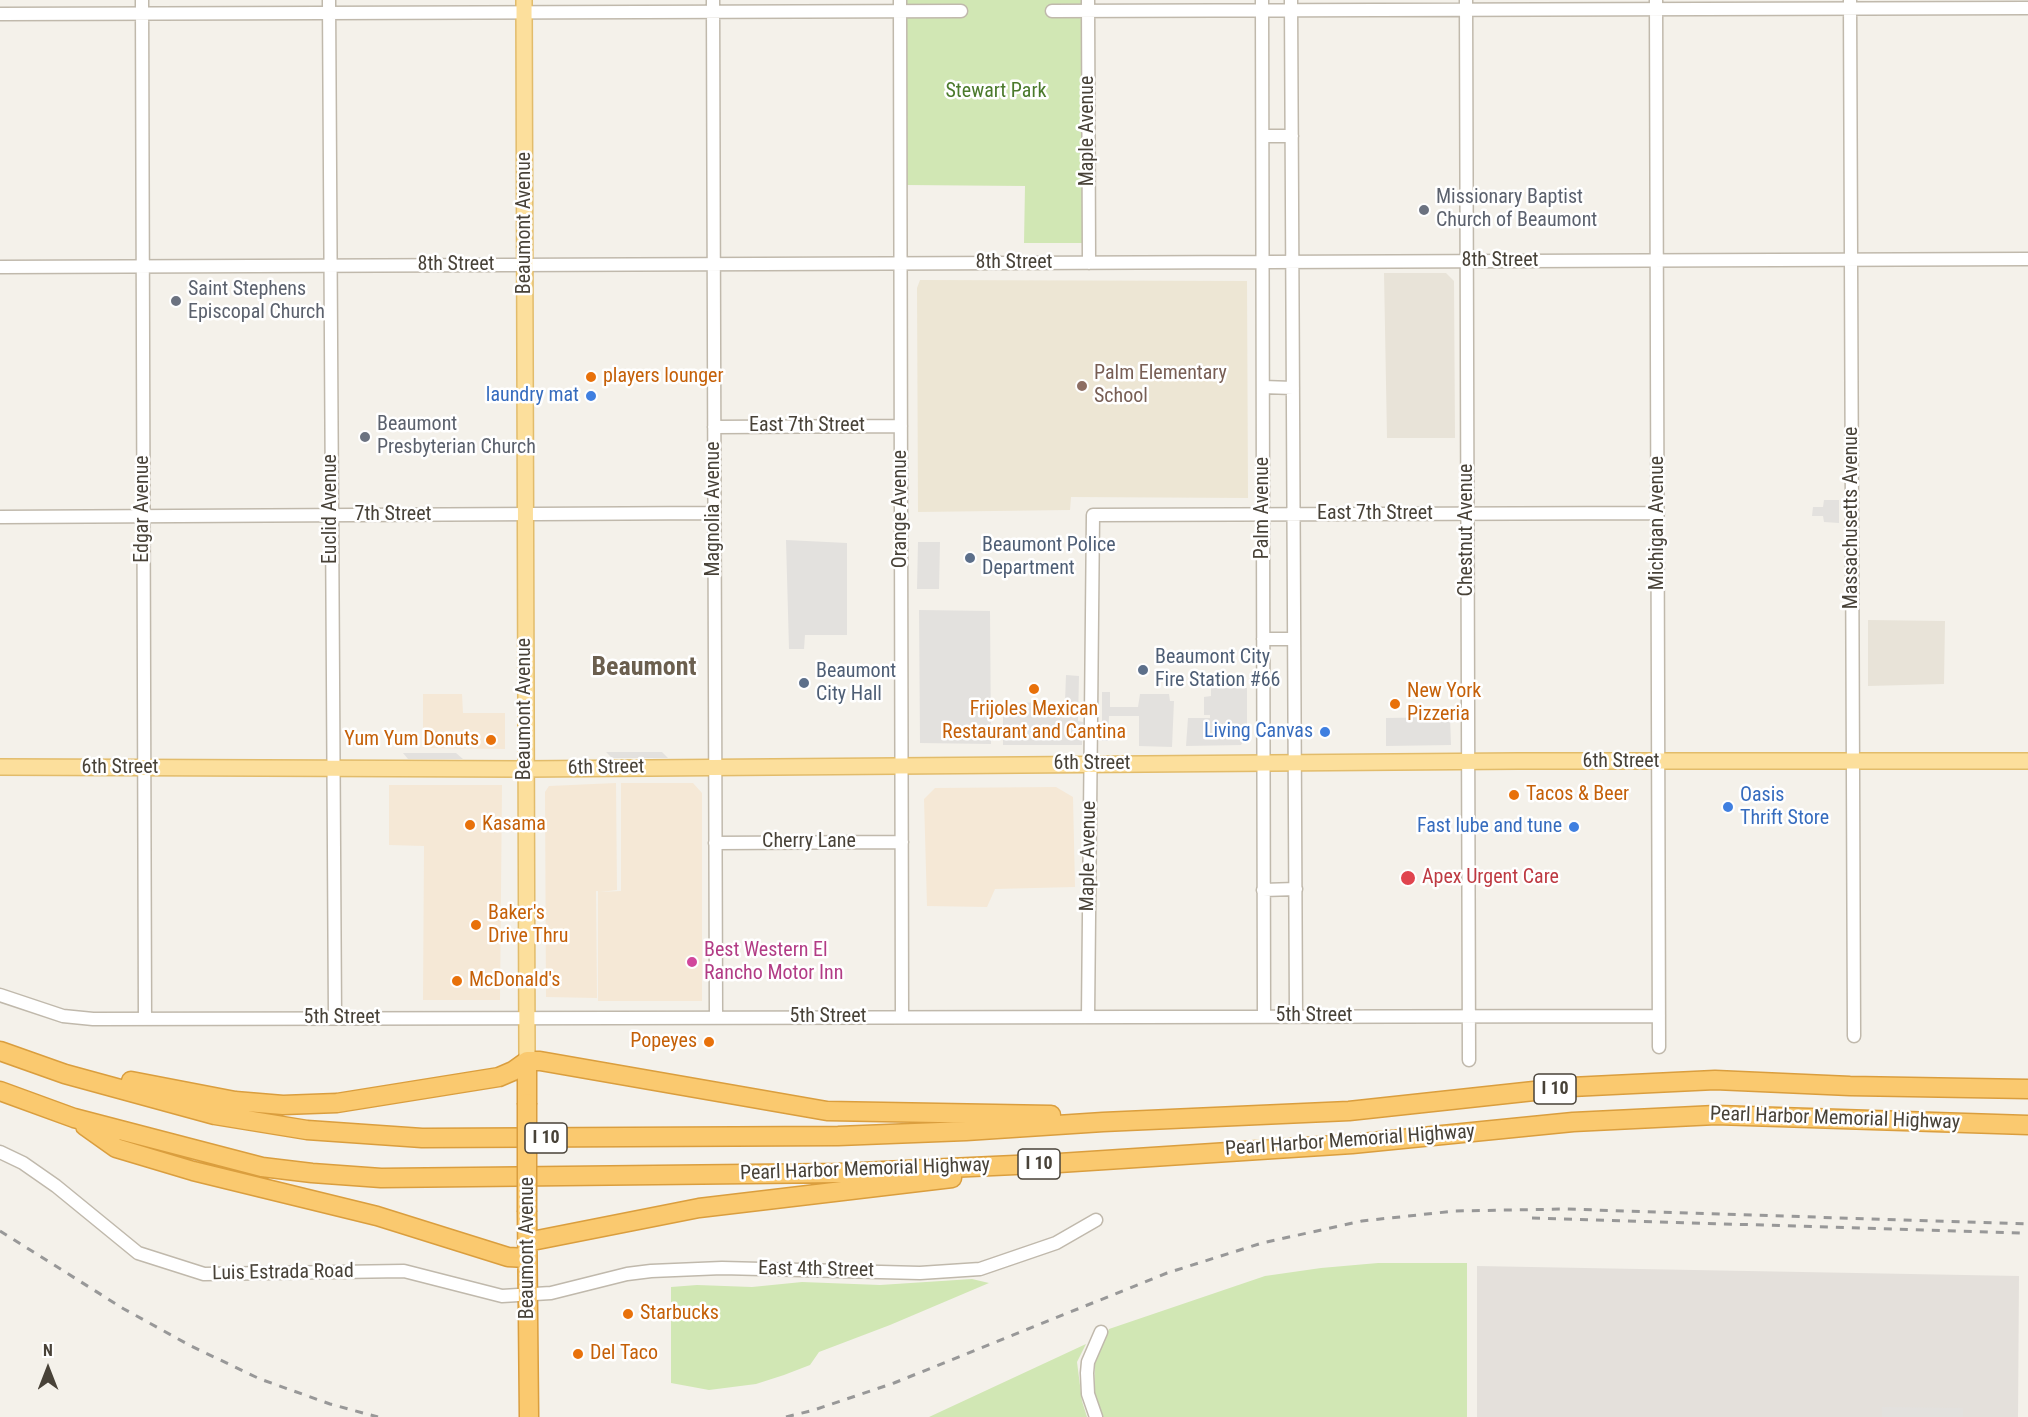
<!DOCTYPE html>
<style>
body{margin:0}
#map{position:relative;width:2028px;height:1417px;overflow:hidden;background:#f4f1ea;font-family:"Roboto Condensed",sans-serif}
canvas{display:block}
.north{position:absolute;left:18px;top:1339px;width:60px;height:60px;-webkit-text-stroke:4px #fff;paint-order:stroke;rotate:0deg;font-size:16px;font-weight:700;line-height:24px;text-align:center;color:#484238}
.north::after{content:'';display:block;margin:auto;width:21px;height:27px;background:#484238;clip-path:polygon(50% 0,100% 100%,50% 72%,0 100%)}
</style>
<div id="map">
<canvas width="2028" height="1417"></canvas>
<div class="north">N</div>
</div>
<script>
const ctx = document.querySelector('canvas').getContext('2d');
ctx.lineJoin = 'round';
function paint(path, color) {
  ctx.fillStyle = color;
  ctx.fill(path, 'evenodd');
}
function toPath(rows) {
  const path = new Path2D();
  for (const r of rows) {
    path.moveTo(r[0], r[1]);
    for (let i = 2; i < r.length; i += 2) path.lineTo(r[i], r[i + 1]);
  }
  return path;
}
function stroke(path, color, width, dash) {
  ctx.strokeStyle = color;
  ctx.lineWidth = width;
  ctx.lineCap = dash ? 'butt' : 'round';
  ctx.setLineDash(dash || []);
  ctx.stroke(path);
}
function label(font, color, halo, rows, align = 'center') {
  ctx.font = font + ' "Roboto Condensed",sans-serif';
  ctx.lineWidth = 5;
  ctx.setLineDash([]);
  ctx.textBaseline = 'middle';
  ctx.strokeStyle = halo;
  ctx.fillStyle = color;
  for (const [text, x, y, turn = 0] of rows) {
    ctx.save();
    ctx.translate(x, y);
    ctx.rotate((+turn || 0) * Math.PI / 180);
    ctx.textAlign = isNaN(turn) ? turn : align;
    if (halo) ctx.strokeText(text, 0, 0);
    ctx.fillText(text, 0, 0);
    ctx.restore();
  }
}
const residential = toPath([
 [1384,273,1446,273,1454,281,1455,438,1387,438],
 [1868,620,1945,621,1944,684,1868,686]
]);
const commercial = toPath([
 [423,694,462,694,463,713,505,713,505,749,423,748],
 [616,783,617,890,600,892,621,891,621,783,693,783,702,793,702,1001,598,1001,598,891,596,891,597,998,546,997,545,792,549,786],
 [389,785,502,785,500,1000,423,1000,424,846,389,845],
 [1056,787,1073,797,1075,887,995,889,987,907,927,906,924,799,935,788]
]);
const industrial = toPath([
 [1477,1266,2019,1276,2018,1417,1477,1417]
]);
const education = toPath([
 [920,280,1247,281,1248,498,1071,497,1070,510,918,512,917,288]
]);
const green = toPath([
 [905,0,1090,0,1086,243,1024,243,1025,186,906,185],
 [1378,1263,1467,1263,1467,1417,1101,1417,1094,1394,1095,1362,1109,1329,1265,1276,1321,1268],
 [972,1279,989,1283,890,1325,819,1352,810,1365,784,1375,756,1384,709,1390,671,1383,671,1287,697,1285,752,1287,802,1282,880,1285],
 [1086,1344,1077,1362,1082,1401,1087,1417,929,1417]
]);
const parking = toPath([
 [1824,500,1839,500,1839,523,1824,522,1823,516,1812,516,1813,507,1823,507],
 [786,540,847,543,847,635,805,635,804,649,789,649],
 [918,542,940,542,939,589,917,589],
 [919,610,990,611,991,744,920,743],
 [1066,675,1079,676,1078,721,1083,722,1082,745,1003,745,1003,703,1065,702],
 [1211,688,1247,688,1247,735,1241,745,1186,746,1188,718,1210,718,1210,715,1204,715,1204,697,1211,696],
 [1102,692,1110,692,1110,707,1138,707,1140,694,1169,694,1170,701,1174,701,1172,747,1139,746,1139,716,1109,716,1108,741,1102,741],
 [1450,717,1451,745,1386,746,1386,718],
 [606,752,662,752,668,758,612,758],
 [403,753,456,753,463,759,408,759],
 [1882,1407,1963,1408,1963,1417,1882,1417]
]);
const minor = toPath([
 [142,0,145,1019],
 [329,0,335,1018],
 [713,0,716,1018],
 [900,0,902,1017],
 [1088,0,1089,263],
 [1262,0,1264,1017],
 [1291,0,1296,1016],
 [1466,0,1469,1060],
 [1656,0,1659,1047],
 [1850,0,1854,1036],
 [1052,11,2028,8],
 [0,14,961,11],
 [1263,136,1292,136],
 [0,267,2028,259],
 [1263,387,1293,388],
 [714,427,901,426],
 [0,517,714,513],
 [1263,639,1294,639],
 [715,843,902,842],
 [1263,890,1296,889],
 [0,995,63,1016,93,1019,1659,1016],
 [1088,1017,1093,515,1658,513],
 [0,1152,23,1163,56,1186,138,1253,204,1274,404,1271,502,1296,551,1293,627,1274,651,1271,722,1268,920,1273,980,1269,1056,1243,1096,1220],
 [1096,1417,1088,1394,1087,1373,1088,1362,1101,1332]
]);
const major = toPath([
 [524,0,527,1061],
 [0,767,525,769,1518,761,2028,761]
]);
const highway = toPath([
 [0,1051,65,1074,215,1115,307,1130,422,1138,838,1136,966,1131,1103,1122,1349,1111,1571,1087,1715,1080,1850,1086,2028,1089],
 [131,1081,235,1101,283,1105,337,1103,499,1077,513,1071,527,1061,540,1061,827,1111,1051,1115],
 [0,1091,74,1118,262,1167,312,1173,381,1178,839,1173,1059,1163,1352,1144,1573,1122,1716,1115,2028,1125],
 [527,1103,527,1061],
 [85,1126,116,1148,193,1171,377,1216,508,1257,527,1258],
 [527,1212,529,1417],
 [527,1242,699,1208,952,1178]
]);
const rail = toPath([
 [1532,1218,2021,1233],
 [0,1231,124,1309,191,1346,260,1379,330,1404,378,1417],
 [786,1417,814,1410,894,1383,1167,1273,1262,1243,1362,1221,1455,1211,1565,1209,2028,1224]
]);
const highwayBridge = toPath([
 [527,1103,527,1212]
]);
const markers = [
 [1424,210,6,"#6b7280"],
 [176,301,6,"#6b7280"],
 [591,377,6,"#e8710a"],
 [1082,386,6,"#8d6e63"],
 [591,396,6,"#3f7fe0"],
 [365,437,6,"#6b7280"],
 [970,558,6,"#5c6f8a"],
 [1143,670,6,"#5c6f8a"],
 [804,683,6,"#5c6f8a"],
 [1034,689,6,"#e8710a"],
 [1395,704,6,"#e8710a"],
 [1325,732,6,"#3f7fe0"],
 [491,740,6,"#e8710a"],
 [1514,795,6,"#e8710a"],
 [1728,807,6,"#3f7fe0"],
 [470,825,6,"#e8710a"],
 [1574,827,6,"#3f7fe0"],
 [1408,878,8,"#e0444e"],
 [476,925,6,"#e8710a"],
 [692,962,6,"#d1479c"],
 [457,981,6,"#e8710a"],
 [709,1042,6,"#e8710a"],
 [628,1314,6,"#e8710a"],
 [578,1354,6,"#e8710a"]
];
const shields = [
 [1555,1089,42],
 [546,1138,42],
 [1039,1164,42]
];
const shieldNames = [
 ["I 10",1555,1089],
 ["I 10",546,1138],
 ["I 10",1039,1164]
];
const parkNames = [
 ["Stewart Park",996,92]
];
const streetNames = [
 ["Maple Avenue",1088,131,-90],
 ["Beaumont Avenue",525,223,-90],
 ["8th Street",1500,261],
 ["8th Street",1014,263],
 ["8th Street",456,265],
 ["East 7th Street",807,426],
 ["Palm Avenue",1263,508,-90],
 ["Edgar Avenue",143,509,-90],
 ["Euclid Avenue",331,509,-90],
 ["Magnolia Avenue",714,509,-90],
 ["Orange Avenue",901,509,-90],
 ["East 7th Street",1375,514],
 ["7th Street",393,515],
 ["Massachusetts Avenue",1852,518,-90],
 ["Michigan Avenue",1658,523,-90],
 ["Chestnut Avenue",1467,530,-90],
 ["Beaumont Avenue",525,709,-90],
 ["6th Street",1621,762],
 ["6th Street",1092,764],
 ["6th Street",120,768],
 ["6th Street",606,768,-1],
 ["Cherry Lane",809,842],
 ["Maple Avenue",1089,856,-89],
 ["5th Street",1314,1016],
 ["5th Street",828,1017],
 ["5th Street",342,1018],
 ["Pearl Harbor Memorial Highway",1835,1119,2],
 ["Pearl Harbor Memorial Highway",1350,1141,-4],
 ["Pearl Harbor Memorial Highway",865,1170,-2],
 ["Beaumont Avenue",528,1248,-90],
 ["East 4th Street",816,1270,1],
 ["Luis Estrada Road",283,1273,-1]
];
const worshipNames = [
 ["Missionary Baptist",1436,198],
 ["Church of Beaumont",1436,221],
 ["Saint Stephens",188,290],
 ["Episcopal Church",188,313],
 ["Beaumont",377,425],
 ["Presbyterian Church",377,448]
];
const educationNames = [
 ["Palm Elementary",1094,374],
 ["School",1094,397]
];
const foodNames = [
 ["players lounger",603,377],
 ["New York",1407,692],
 ["Pizzeria",1407,715],
 ["Frijoles Mexican",1034,710,"center"],
 ["Restaurant and Cantina",1034,733,"center"],
 ["Yum Yum Donuts",479,740,"right"],
 ["Tacos & Beer",1526,795],
 ["Kasama",482,825],
 ["Baker's",488,914],
 ["Drive Thru",488,937],
 ["McDonald's",469,981],
 ["Popeyes",697,1042,"right"],
 ["Starbucks",640,1314],
 ["Del Taco",590,1354]
];
const shopNames = [
 ["laundry mat",579,396],
 ["Living Canvas",1313,732],
 ["Oasis",1740,796,"left"],
 ["Thrift Store",1740,819,"left"],
 ["Fast lube and tune",1562,827]
];
const serviceNames = [
 ["Beaumont Police",982,546],
 ["Department",982,569],
 ["Beaumont City",1155,658],
 ["Fire Station #66",1155,681],
 ["Beaumont",816,672],
 ["City Hall",816,695]
];
const healthNames = [
 ["Apex Urgent Care",1422,878]
];
const hotelNames = [
 ["Best Western El",704,951],
 ["Rancho Motor Inn",704,974]
];
const districtNames = [
 ["Beaumont",644,668]
];
paint(residential, '#e8e3d8');
paint(commercial, '#f5e8d6');
paint(industrial, '#e4e0db');
paint(education, '#ede6d4');
paint(green, '#d1e7b4');
paint(parking, '#e3e1de');
stroke(minor, '#c0b9ac', 15);
stroke(major, '#e2bc6b', 18);
stroke(highway, '#da9e3e', 21);
stroke(minor, '#fff', 12);
stroke(major, '#fcdf9c', 15);
stroke(highway, '#fac96f', 18);
stroke(rail, '#989898', 3, [8, 8]);
stroke(highwayBridge, '#da9e3e', 21, []);
stroke(highwayBridge, '#fac96f', 18);
for (const [x, y, r, color] of markers) {
  const dot = new Path2D();
  dot.arc(x, y, r, 0, 2 * Math.PI);
  ctx.fillStyle = color;
  ctx.fill(dot);
  stroke(dot, '#fff', 2);
}
for (const [x, y, w] of shields) {
  const box = new Path2D();
  box.roundRect(x - w / 2, y - 15, w, 30, 4.5);
  ctx.fillStyle = '#fff';
  ctx.fill(box);
  stroke(box, '#484238', 1.5);
}
label('bold 18px', '#484238', null, shieldNames);
label('20px', '#4b7a2c', '#fff', parkNames);
label('20px', '#484238', '#fff', streetNames);
label('20px', '#5b616d', '#fff', worshipNames, 'left');
label('20px', '#785e54', '#fff', educationNames, 'left');
label('20px', '#c56008', '#fff', foodNames, 'left');
label('20px', '#366cbe', '#fff', shopNames, 'right');
label('20px', '#4e5e75', '#fff', serviceNames, 'left');
label('20px', '#be3a42', '#fff', healthNames, 'left');
label('20px', '#b23c85', '#fff', hotelNames, 'left');
label('bold 26px', '#6b5f4f', '#fff', districtNames);
</script>
